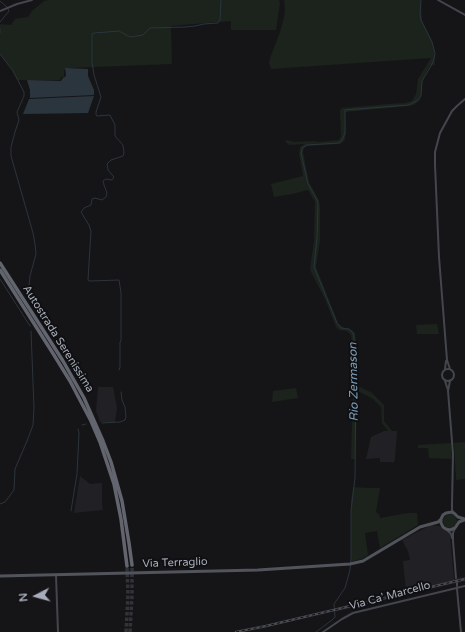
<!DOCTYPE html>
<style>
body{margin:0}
#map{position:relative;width:465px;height:632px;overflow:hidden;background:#151518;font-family:"Varela Round",sans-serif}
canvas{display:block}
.north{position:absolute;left:16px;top:576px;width:40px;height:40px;-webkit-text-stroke:3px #101013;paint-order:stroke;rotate:264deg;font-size:11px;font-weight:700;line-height:16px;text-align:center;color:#a6acb9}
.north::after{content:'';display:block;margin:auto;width:14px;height:18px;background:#a6acb9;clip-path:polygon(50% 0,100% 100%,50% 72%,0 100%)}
</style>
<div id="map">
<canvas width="465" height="632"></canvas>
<div class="north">N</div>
</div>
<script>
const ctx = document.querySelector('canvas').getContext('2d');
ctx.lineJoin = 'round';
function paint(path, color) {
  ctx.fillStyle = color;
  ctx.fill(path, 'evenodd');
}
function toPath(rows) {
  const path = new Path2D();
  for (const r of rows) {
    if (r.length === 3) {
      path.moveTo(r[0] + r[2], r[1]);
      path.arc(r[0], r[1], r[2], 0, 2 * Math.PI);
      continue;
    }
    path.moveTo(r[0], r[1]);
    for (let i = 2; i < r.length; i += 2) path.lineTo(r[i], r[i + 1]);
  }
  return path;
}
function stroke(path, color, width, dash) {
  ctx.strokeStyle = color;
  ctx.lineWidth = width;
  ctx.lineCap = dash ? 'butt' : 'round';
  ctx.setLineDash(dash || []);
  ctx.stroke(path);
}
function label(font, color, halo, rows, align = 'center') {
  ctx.font = font + ' "Varela Round",sans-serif';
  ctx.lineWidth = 4;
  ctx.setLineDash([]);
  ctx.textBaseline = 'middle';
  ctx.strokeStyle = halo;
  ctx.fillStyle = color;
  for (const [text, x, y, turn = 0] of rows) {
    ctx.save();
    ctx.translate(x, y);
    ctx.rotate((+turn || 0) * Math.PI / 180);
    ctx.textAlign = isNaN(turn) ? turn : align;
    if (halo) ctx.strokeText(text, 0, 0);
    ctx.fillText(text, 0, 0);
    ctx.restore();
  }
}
const built = toPath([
 [98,387,113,387,117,408,115,422,100,422,96,411],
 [384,431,397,431,395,458,394,462,392,463,392,462,380,462,380,458,366,459,371,437],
 [80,476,90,484,102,483,102,504,103,510,74,513],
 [432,525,439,526,448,532,450,535,454,579,465,577,465,581,334,612,336,608,406,591,403,561,410,560,408,551,402,540,419,531]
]);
const green = toPath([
 [48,0,279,0,280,3,276,30,231,30,231,21,171,26,172,64,70,68,64,70,64,77,61,77,60,80,18,80,13,71,0,54,0,24,11,25,15,19,20,18,28,17,32,11,44,1],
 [284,0,421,0,422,21,433,43,434,48,435,65,430,66,423,79,421,95,419,101,414,105,408,106,345,112,346,133,345,140,343,142,340,144,307,146,304,148,303,152,309,182,319,200,320,207,320,241,316,267,338,323,343,327,352,330,355,333,358,353,354,353,351,335,347,331,339,330,336,327,325,299,310,270,311,261,314,241,315,202,308,190,292,194,274,197,271,184,303,176,299,154,300,147,304,144,289,145,285,141,286,140,295,142,315,141,318,142,339,140,341,136,340,110,342,108,389,104,405,103,412,101,416,94,418,79,431,58,271,69,269,63,270,58,280,32,284,18,285,9],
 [437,324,439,334,417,334,416,325],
 [357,355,357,361,359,361,358,386,372,393,384,405,384,421,392,431,388,431,382,423,381,407,373,399,358,391,355,459,351,459,354,356],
 [296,388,298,398,272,402,273,391],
 [465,442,465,479,456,480,454,443],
 [451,443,452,459,429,458,428,448,418,448,418,445],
 [353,487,369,488,380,488,376,512,379,514,380,518,408,513,417,513,418,525,380,548,377,531,365,533,368,555,361,559,351,562,351,501],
 [450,521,7]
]);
const water = toPath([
 [65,68,88,69,88,76,94,90,94,95,30,98,30,90,27,80,61,81,63,78,65,77,66,75],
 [94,96,88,113,23,114,29,99]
]);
const stream = toPath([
 [0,1,7,7,9,11,0,22],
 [0,29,0,33],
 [0,54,13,71,24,92,24,96,17,112,19,120,15,132,11,147,11,156,33,233,35,244,36,254,30,276,28,295,30,301,42,318],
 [0,279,30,326],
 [119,370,120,367,120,342,121,341,121,293,119,280,90,281,88,280,91,231,89,225,81,212,84,208,91,205,92,199,95,198,102,200,106,197,107,193,104,185,103,181,106,179,112,180,114,177,108,170,107,164,111,160,123,156,124,153,123,145,115,136,115,125,110,115,97,116,96,115,96,112,101,97,94,75,92,62,92,34,94,33,119,31,128,36,131,37,143,35,150,28,185,27,195,26,204,24,218,23,220,20,221,0],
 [102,423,120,422,125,420,126,417,125,407,122,400,121,392],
 [82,425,86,424],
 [0,504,5,502,14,490,15,469,27,441,33,425,34,408,31,331],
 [71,511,77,474,79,433,78,429],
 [316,632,332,620,335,617,334,604,345,588,350,570,351,559,351,511,355,478,356,353,353,333,349,329,341,328,337,323,314,267,317,238,318,205,317,200,308,184,301,153,302,150,302,148,307,145,339,143,342,140,345,133,345,110,409,105,418,100,421,96,422,81,431,66,434,59,435,53,432,42,421,20,420,15,421,0]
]);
const highwayTunnel = toPath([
 [126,632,128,595,127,566],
 [130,632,132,595,132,565]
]);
const secondary = toPath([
 [438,0,465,15],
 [0,11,17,4,32,0],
 [448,375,6],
 [445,369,446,361],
 [450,369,447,360,439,257,435,165,435,152,440,133,452,111,457,106,465,99],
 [445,381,448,390],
 [450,381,448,391,453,454,452,505,452,510,454,513],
 [455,528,453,533,453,541,456,578],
 [447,530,451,534,452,538],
 [56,575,58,632],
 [457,583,457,586],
 [457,589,461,632],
 [323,632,342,619,353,613,465,586]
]);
const primary = toPath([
 [441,519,441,523,443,527,446,529,450,530,455,528,459,522,464,520],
 [0,576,258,570,350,564,363,561,420,527,438,522,441,519,443,515,446,513,452,512,455,514,458,517,465,519]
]);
const highway = toPath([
 [0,263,63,361,84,398,103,441,111,462,122,501,129,543,132,565],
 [0,270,54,355,70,381,91,421,100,442,114,484,121,519,127,566]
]);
const rail = toPath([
 [236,632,266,626,465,579]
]);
const streetNames = [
 ["Autostrada Serenissima",58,339,58],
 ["Via Terraglio",175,563,-2],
 ["Via Ca' Marcello",390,596,-15]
];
const waterNames = [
 ["Rio Zermason",354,382,-91]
];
paint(built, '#212125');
paint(green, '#1b231c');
paint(water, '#2b353d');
stroke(stream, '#2b353d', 1);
stroke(highwayTunnel, '#323338', 3.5, [3.5, 2]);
stroke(secondary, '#44464d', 2);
stroke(primary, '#52545c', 3);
stroke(highway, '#62656e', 3.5);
stroke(rail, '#494b52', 2.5);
stroke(rail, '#101013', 1, [3]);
label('11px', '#a6acb9', '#101013', streetNames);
label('italic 12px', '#7b9cb6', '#101013', waterNames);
</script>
